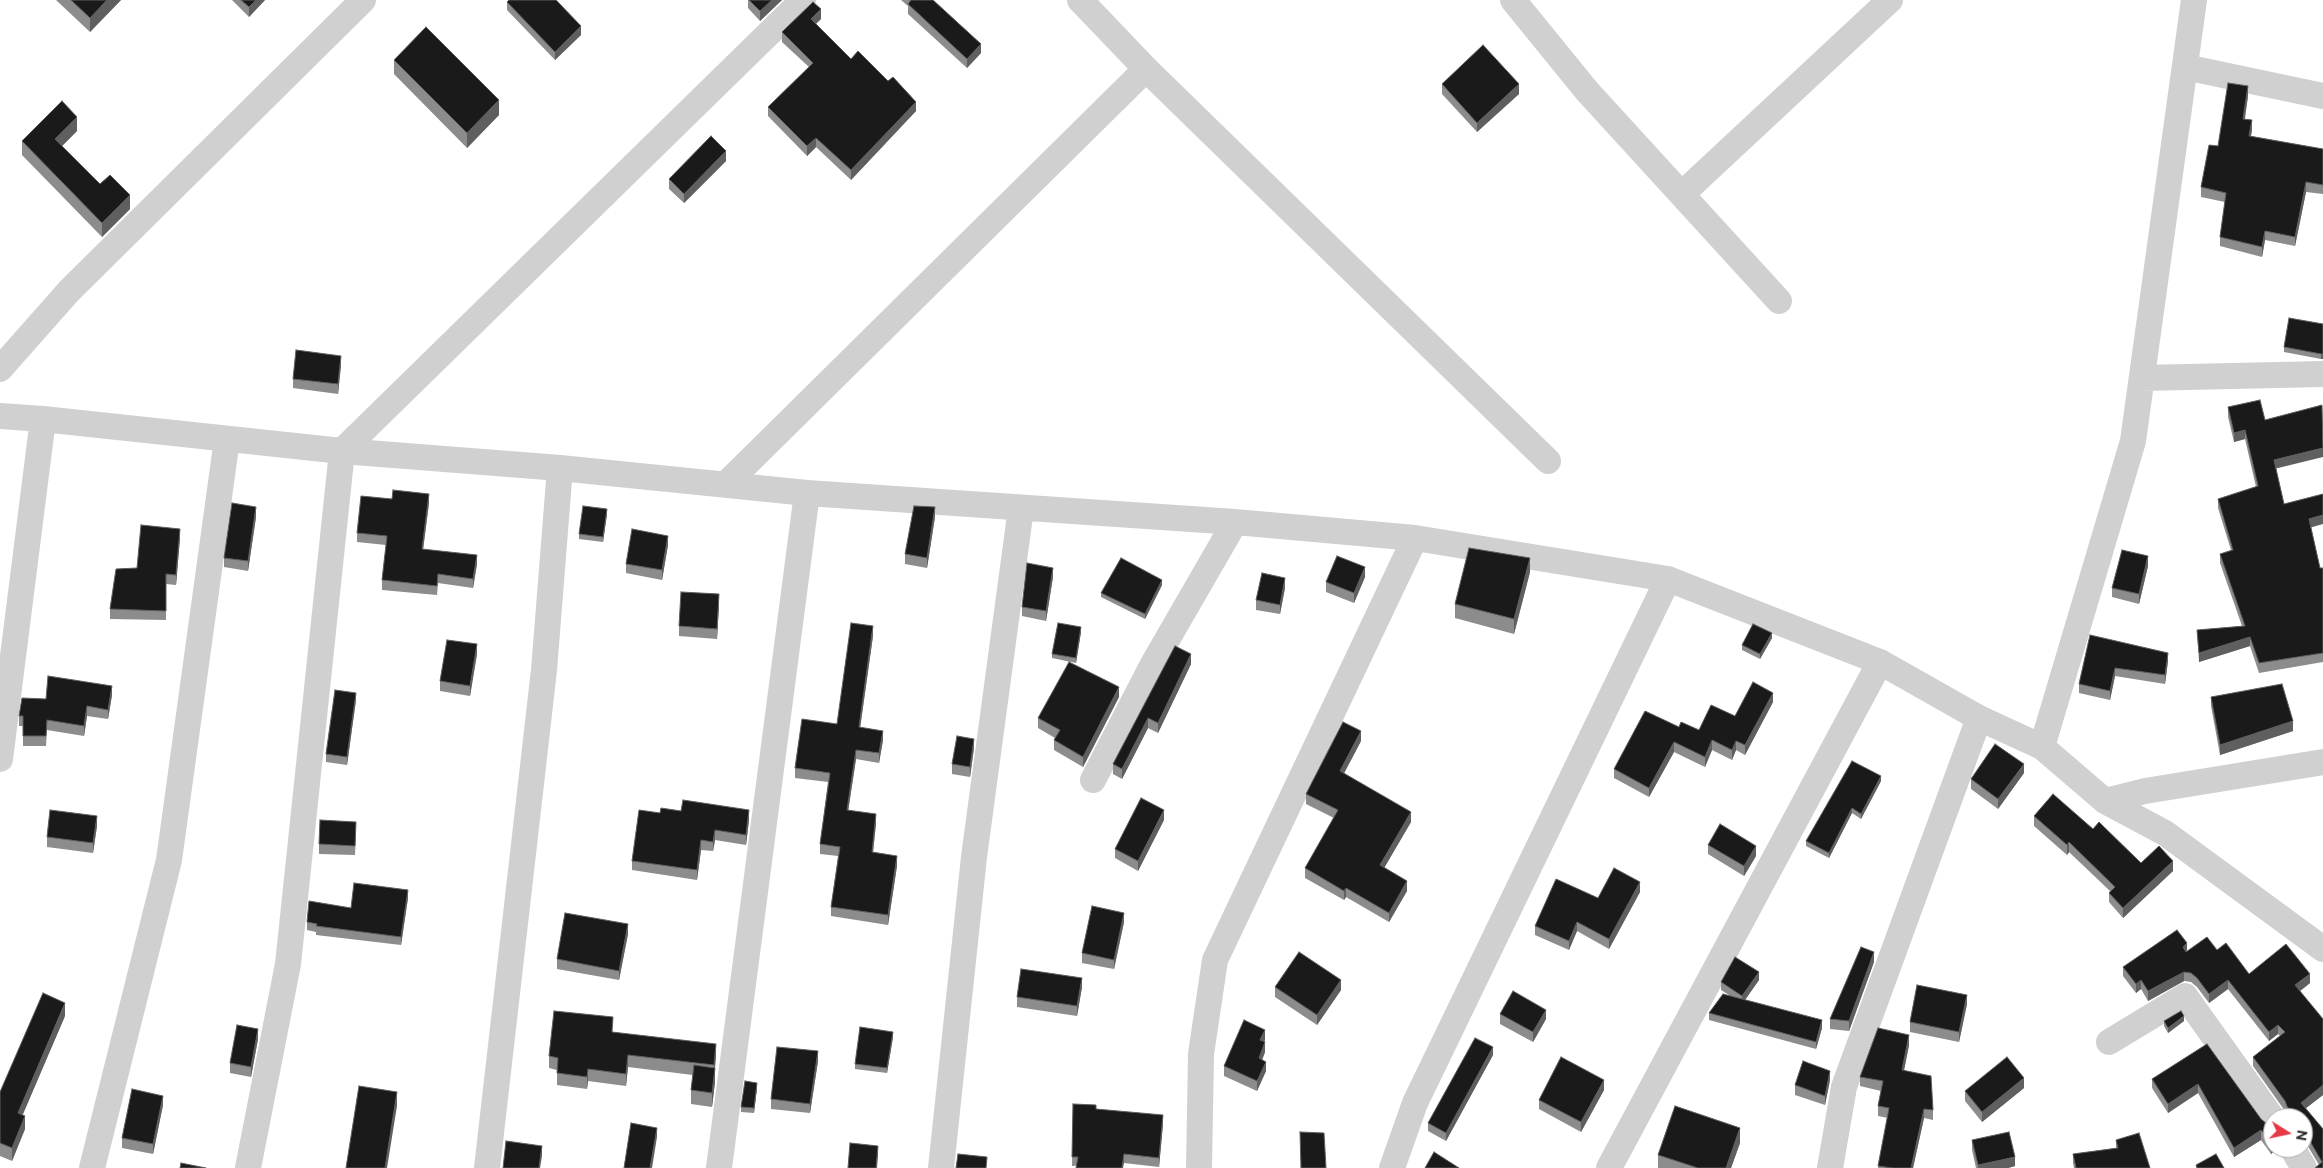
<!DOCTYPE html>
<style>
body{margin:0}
#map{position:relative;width:2323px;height:1168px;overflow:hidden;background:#fff;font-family:Commissioner,sans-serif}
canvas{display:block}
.north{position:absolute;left:2263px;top:1108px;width:50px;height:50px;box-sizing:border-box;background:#fff;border:1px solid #adadad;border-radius:50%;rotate:100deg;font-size:14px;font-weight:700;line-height:20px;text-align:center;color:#333}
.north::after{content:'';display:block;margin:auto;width:18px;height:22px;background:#e63946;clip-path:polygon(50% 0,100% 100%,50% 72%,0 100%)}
</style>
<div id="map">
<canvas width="2323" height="1168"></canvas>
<div class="north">N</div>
</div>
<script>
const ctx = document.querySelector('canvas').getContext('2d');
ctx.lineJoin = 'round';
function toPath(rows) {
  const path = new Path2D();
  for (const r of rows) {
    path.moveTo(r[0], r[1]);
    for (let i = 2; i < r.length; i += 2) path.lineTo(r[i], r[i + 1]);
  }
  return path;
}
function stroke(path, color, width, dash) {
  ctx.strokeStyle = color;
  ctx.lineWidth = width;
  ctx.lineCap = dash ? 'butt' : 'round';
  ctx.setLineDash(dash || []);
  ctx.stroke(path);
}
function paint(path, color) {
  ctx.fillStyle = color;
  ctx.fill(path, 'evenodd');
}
const minor = toPath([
 [1080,0,1146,69,1548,461],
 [1513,0,1587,91,1779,301],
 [2185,67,2323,96],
 [1682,194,1890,0],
 [0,369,69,291,363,0],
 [2142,378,2323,374],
 [0,416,43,419,342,451,560,468,807,493,1235,522,1415,538,1668,579,1880,662,1979,718,2042,747,2105,801,2165,833,2323,949],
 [726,484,1146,69],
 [2042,747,2133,441,2194,0],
 [0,759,43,419],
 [1093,780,1153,664,1235,522],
 [2105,801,2145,791,2323,762],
 [2109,1042,2185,996,2273,1119],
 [2292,1148,2304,1168],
 [92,1168,169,860,227,439],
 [248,1168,288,964,342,451,803,0],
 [487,1168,544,670,560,468],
 [719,1168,807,493],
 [941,1168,974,857,1021,508],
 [1199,1168,1201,1054,1215,960,1415,538],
 [1392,1168,1415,1103,1668,579],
 [1609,1168,1880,662],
 [1830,1168,1844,1087,1979,718]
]);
const wall = toPath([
 [56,0,121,0,90,32],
 [232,0,265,0,249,17],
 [748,0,782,0,760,21,748,8],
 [901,0,933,0,981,53,967,68,908,14,908,6],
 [507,2,581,35,555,60,507,10],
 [821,19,816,24,851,59,916,111,851,180,816,147,807,156,768,116,768,107,809,67,782,42,782,32],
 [394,60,499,115,467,148,394,74],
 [1442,84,1519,94,1477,132,1442,94],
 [2248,96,2245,119,2252,130,2251,136,2323,149,2323,194,2306,192,2295,246,2265,240,2262,257,2220,246,2220,237,2225,202,2201,197,2201,187,2218,146],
 [77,131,62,146,100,184,130,209,102,237,22,155,22,141],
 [726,161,684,203,669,189,669,179],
 [2323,324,2323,359,2321,359,2284,352,2284,347],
 [341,365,338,394,293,388,293,379],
 [2228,407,2276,469,2284,504,2311,527,2320,568,2323,568,2323,662,2259,673,2250,646,2199,662,2197,630,2242,626,2220,563,2220,554,2231,550,2218,508,2218,499,2256,487,2245,439,2234,442,2228,417],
 [429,503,423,549,477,564,473,588,438,583,437,595,382,590,382,580,386,545,357,542,357,533],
 [607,514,603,542,579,539,579,534],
 [256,517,248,571,224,567,224,558],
 [935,517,927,568,905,564,905,554],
 [180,538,176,585,166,584,166,620,110,619,110,609,137,568],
 [668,545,662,580,626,573,626,564],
 [2148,566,2139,604,2112,597,2112,588],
 [1530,572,1514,634,1455,618,1455,604],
 [1053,577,1046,621,1022,616,1022,607],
 [1365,577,1354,603,1326,592,1326,582],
 [1162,585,1145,619,1101,597,1101,593],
 [1285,588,1280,614,1256,610,1256,600],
 [719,604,717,639,679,636,679,626],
 [1081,632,1076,663,1052,658,1052,654],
 [2090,635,2168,661,2165,684,2115,676,2110,700,2079,693,2079,684],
 [873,636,860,727,883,740,879,763,856,759,848,810,876,823,873,853,897,866,888,925,831,916,831,907,838,856,820,854,820,844,828,782,795,778,795,768,837,724],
 [1772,638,1760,659,1742,650,1742,645],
 [1175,646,1191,664,1158,733,1148,728,1122,779,1113,774,1113,764],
 [477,654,470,696,440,691,440,681],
 [112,695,108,719,87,716,84,736,47,730,46,746,23,746,23,726,19,726,19,716,46,699],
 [1119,697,1083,767,1054,750,1054,740,1055,738,1038,728,1038,718],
 [2211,697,2293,731,2220,755,2211,706],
 [356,700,347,765,326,762,326,754],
 [1773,702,1745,755,1736,750,1732,760,1712,750,1705,767,1674,752,1649,797,1614,778,1614,769,1679,727,1699,730],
 [1361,741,1344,773,1411,822,1384,868,1407,891,1389,922,1346,897,1344,900,1305,878,1305,868,1334,818,1306,804,1306,794],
 [974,748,970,777,952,774,952,764],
 [2024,773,1998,809,1971,789,1971,779],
 [1881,781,1861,819,1852,813,1829,858,1806,846,1806,841],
 [681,811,749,820,746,845,715,840,713,851,701,850,697,880,632,870,632,861,660,813],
 [2034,816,2093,829,2141,863,2173,871,2123,918,2109,902,2109,893,2110,891,2069,852,2067,855,2034,826],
 [1164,820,1138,871,1115,858,1115,849],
 [97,826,93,853,47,847,47,837],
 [356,832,355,855,319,854,319,844],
 [1708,845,1756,856,1744,876,1708,854],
 [1640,892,1609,949,1577,931,1569,950,1535,935,1535,926,1598,898],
 [408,898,401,945,316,935,316,932,307,930,307,922,351,908],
 [1124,922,1114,969,1082,963,1082,953],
 [628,934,619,980,557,969,557,959],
 [2217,950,2249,974,2310,983,2300,991,2323,1095,2306,1108,2323,1129,2323,1168,2319,1165,2303,1138,2303,1118,2287,1115,2285,1111,2253,1066,2253,1057,2280,1036,2278,1034,2269,1041,2228,989,2209,1003,2197,987,2191,982,2184,981,2148,1001,2141,989,2136,993,2123,976,2123,967,2187,951],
 [1874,962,1849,1031,1830,1029,1830,1019],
 [1759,980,1745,1000,1822,1028,1816,1049,1709,1020,1709,1013,1729,995,1721,990,1721,982],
 [1082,987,1077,1016,1017,1007,1017,997],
 [1275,987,1341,990,1317,1025,1275,997],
 [1967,1004,1959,1042,1910,1032,1910,1022],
 [1500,1014,1546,1019,1533,1042,1500,1024],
 [65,1016,22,1115,25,1129,12,1161,0,1156,0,1092],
 [2164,1021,2184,1021,2168,1033,2164,1026],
 [613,1032,716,1056,715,1068,715,1082,712,1107,691,1104,691,1090,693,1075,628,1067,626,1086,588,1081,587,1089,557,1085,557,1070,549,1068,549,1056],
 [893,1037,887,1073,855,1069,855,1064],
 [258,1039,251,1077,230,1073,230,1063],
 [1265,1040,1264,1042,1265,1052,1262,1060,1266,1071,1257,1091,1224,1076,1224,1066],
 [2207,1044,2261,1119,2267,1124,2273,1148,2277,1148,2277,1149,2271,1154,2261,1140,2234,1157,2198,1093,2168,1113,2152,1088,2152,1079],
 [1909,1045,1904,1071,1933,1110,1933,1120,1924,1118,1913,1168,1878,1168,1888,1118,1878,1116,1878,1106,1881,1091,1860,1086,1860,1077],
 [1493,1055,1446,1141,1428,1131,1428,1123],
 [818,1061,810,1113,771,1109,771,1099],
 [1830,1080,1825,1105,1795,1095,1795,1085],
 [757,1088,754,1113,741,1112,741,1107],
 [2024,1088,1982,1122,1965,1101,1965,1091],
 [1604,1090,1581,1132,1539,1109,1539,1100],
 [1073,1104,1163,1124,1159,1167,1124,1163,1072,1166],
 [163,1105,153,1154,122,1148,122,1138],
 [1972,1140,2015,1166,2008,1168,1976,1168,1972,1150],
 [2116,1140,2150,1168,2074,1168,2073,1163,2073,1154,2116,1148],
 [1740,1143,1731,1168,1658,1168,1658,1155]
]);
const shadedWall = toPath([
 [107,0,121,0,90,32,90,18],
 [256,0,265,0,249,17,249,7],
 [772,0,782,0,760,21,760,11],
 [821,9,821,19,811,28,811,19],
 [581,26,581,35,555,60,555,52],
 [981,44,981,53,967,68,967,59],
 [1519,84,1519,94,1477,132,1477,123],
 [2248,86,2248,96,2243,129,2243,119],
 [499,100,499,115,467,148,467,133],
 [916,102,916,111,851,180,851,170],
 [77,117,77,131,55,153,55,139],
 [2252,120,2252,130,2249,146,2249,136],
 [816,138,816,147,807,156,807,146],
 [726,151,726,161,684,203,684,194],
 [2306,182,2306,192,2295,246,2295,237],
 [130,195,130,209,102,237,102,223],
 [2265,231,2265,240,2262,257,2262,247],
 [2321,354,2323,354,2323,359,2321,359],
 [341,356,341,365,338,394,338,384],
 [2245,430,2245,439,2234,442,2234,433],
 [2323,448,2323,457,2274,469,2274,460],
 [429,494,429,503,422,558,422,549],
 [256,507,256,517,248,571,248,561],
 [935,507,935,517,927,568,927,558],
 [607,509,607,514,603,542,603,537],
 [2323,515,2323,524,2309,528,2309,519],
 [180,529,180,538,176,585,176,575],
 [668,536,668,545,662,580,662,570],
 [477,555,477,564,473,588,473,579],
 [2148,556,2148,566,2139,604,2139,594],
 [1530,558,1530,572,1514,634,1514,619],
 [1365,567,1365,577,1354,603,1354,593],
 [1053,568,1053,577,1046,621,1046,611],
 [1285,578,1285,588,1280,614,1280,605],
 [1162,580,1162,585,1145,619,1145,614],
 [719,594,719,604,717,639,717,629],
 [873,626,873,636,859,736,859,727],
 [1081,627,1081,632,1076,663,1076,658],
 [1772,633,1772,638,1760,659,1760,654],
 [2250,637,2250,646,2199,662,2199,653],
 [477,644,477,654,470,696,470,686],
 [2168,653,2168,661,2165,684,2165,675],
 [1191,654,1191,664,1158,733,1158,723],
 [2115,668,2115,676,2110,700,2110,691],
 [112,686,112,695,108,719,108,710],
 [1119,687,1119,697,1083,767,1083,757],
 [356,693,356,700,347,765,347,757],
 [1773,693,1773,702,1745,755,1745,745],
 [87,706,87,716,84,736,84,726],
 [1148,718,1148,728,1122,779,1122,769],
 [2293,721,2293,731,2220,755,2220,745],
 [883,731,883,740,879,763,879,753],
 [1361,731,1361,741,1340,781,1340,771],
 [974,739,974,748,970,777,970,767],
 [1712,740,1712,750,1705,767,1705,757],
 [1736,741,1736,750,1732,760,1732,750],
 [1674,742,1674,752,1649,797,1649,788],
 [856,750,856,759,847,819,847,810],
 [2024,764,2024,773,1998,809,1998,799],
 [1881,776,1881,781,1861,819,1861,814],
 [1852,808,1852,813,1829,858,1829,853],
 [749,810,749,820,746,845,746,835],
 [1164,810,1164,820,1138,871,1138,861],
 [1411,812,1411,822,1380,875,1380,865],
 [876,814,876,823,872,862,872,852],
 [97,816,97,826,93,853,93,843],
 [715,830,715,840,713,851,713,842],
 [701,840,701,850,697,880,697,870],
 [2069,842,2069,852,2067,855,2067,845],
 [1756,846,1756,856,1744,876,1744,866],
 [897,856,897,866,888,925,888,915],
 [2173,861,2173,871,2123,918,2123,908],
 [1407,881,1407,891,1389,922,1389,913],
 [1640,882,1640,892,1609,949,1609,939],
 [1346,888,1346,897,1344,900,1344,891],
 [408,890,408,898,401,945,401,937],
 [1124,913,1124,922,1114,969,1114,960],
 [1577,922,1577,931,1569,950,1569,941],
 [628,924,628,934,619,980,619,971],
 [2187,943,2187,953,2183,956,2183,947],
 [1874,952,1874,962,1849,1031,1849,1021],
 [1759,972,1759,980,1742,1004,1742,996],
 [2184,972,2184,981,2148,1001,2148,991],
 [2310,974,2310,983,2295,995,2295,985],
 [1082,978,1082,987,1077,1016,1077,1006],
 [1341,980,1341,990,1317,1025,1317,1015],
 [2141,980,2141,989,2136,993,2136,984],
 [2228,980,2228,989,2209,1003,2209,994],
 [1967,995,1967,1004,1959,1042,1959,1032],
 [65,1003,65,1016,18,1126,18,1113],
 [1546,1010,1546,1019,1533,1042,1533,1032],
 [2184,1016,2184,1021,2168,1033,2168,1028],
 [1822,1020,1822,1028,1816,1049,1816,1042],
 [2278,1025,2278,1034,2269,1041,2269,1032],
 [258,1029,258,1039,251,1077,251,1067],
 [1265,1030,1265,1040,1260,1050,1260,1040],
 [893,1032,893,1037,887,1073,887,1068],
 [1909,1035,1909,1045,1902,1080,1902,1070],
 [1265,1042,1265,1052,1259,1068,1259,1058],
 [716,1044,716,1056,714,1077,714,1065],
 [1493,1047,1493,1055,1446,1141,1446,1133],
 [818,1051,818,1061,810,1113,810,1104],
 [628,1055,628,1067,626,1086,626,1074],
 [1266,1062,1266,1071,1257,1091,1257,1081],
 [715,1068,715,1082,712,1107,712,1093],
 [588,1069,588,1081,587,1089,587,1077],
 [1830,1071,1830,1080,1825,1105,1825,1096],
 [2024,1078,2024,1088,1982,1122,1982,1112],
 [1604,1080,1604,1090,1581,1132,1581,1122],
 [757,1083,757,1088,754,1113,754,1108],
 [2198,1084,2198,1093,2168,1113,2168,1104],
 [2323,1085,2323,1095,2301,1112,2301,1103],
 [397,1092,397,1106,387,1168,385,1168],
 [163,1096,163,1105,153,1154,153,1144],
 [1924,1109,1924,1118,1913,1168,1911,1168],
 [1163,1115,1163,1124,1159,1167,1159,1158],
 [25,1116,25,1129,12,1161,12,1148],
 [657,1128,657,1137,652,1168,650,1168],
 [1740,1128,1740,1143,1731,1168,1726,1168],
 [2261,1130,2261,1140,2234,1157,2234,1148],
 [2273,1143,2273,1148,2277,1148,2277,1149,2271,1154,2271,1144],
 [542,1146,542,1156,540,1168,539,1168],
 [878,1146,878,1155,877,1168,876,1168],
 [1124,1154,1124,1163,1123,1168,1122,1168],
 [2015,1157,2015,1166,2008,1168,1978,1168,1978,1165]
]);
const building = toPath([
 [71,0,107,0,90,18,71,0],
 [241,0,256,0,249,7,241,0],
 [509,0,556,0,581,26,555,52,507,2,509,0],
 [749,0,772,0,760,11,749,0],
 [911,0,933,0,981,44,967,59,908,4,911,0],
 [813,2,821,9,811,19,851,59,858,51,888,81,893,77,916,102,851,170,816,138,807,146,768,107,813,63,782,32,813,2],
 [426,27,499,100,467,133,394,60,426,27],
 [1483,45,1519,84,1477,123,1442,84,1483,45],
 [2228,83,2248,86,2243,119,2252,120,2249,136,2323,149,2323,185,2306,182,2295,237,2265,231,2262,247,2220,237,2226,193,2201,187,2209,145,2218,146,2228,83],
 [62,101,77,117,55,139,100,184,110,175,130,195,102,223,22,141,62,101],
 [711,136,726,151,684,194,669,179,711,136],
 [2289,318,2323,324,2323,354,2321,354,2284,347,2289,318],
 [296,350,341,356,338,384,293,379,296,350],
 [2260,400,2265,420,2322,405,2323,448,2274,460,2284,504,2323,494,2323,515,2309,519,2320,568,2323,568,2323,653,2259,663,2250,637,2199,653,2197,630,2245,626,2220,554,2233,550,2218,499,2258,486,2245,430,2234,433,2228,407,2260,400],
 [393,490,429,494,422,549,477,555,473,579,438,574,437,586,382,580,387,536,357,533,361,496,392,499,393,490],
 [232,503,256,507,248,561,224,558,232,503],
 [583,506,607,509,603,537,579,534,583,506],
 [914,506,935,507,927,558,905,554,914,506],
 [141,525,180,529,176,575,166,574,166,611,110,609,116,569,137,568,141,525],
 [632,529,668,536,662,570,626,564,632,529],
 [1469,548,1530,558,1514,619,1455,604,1469,548],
 [2122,550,2148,556,2139,594,2112,588,2122,550],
 [1337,556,1365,567,1354,593,1326,582,1337,556],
 [1121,558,1162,580,1145,614,1101,593,1121,558],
 [1027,563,1053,568,1046,611,1022,607,1027,563],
 [1262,573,1285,578,1280,605,1256,600,1262,573],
 [681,592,719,594,717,629,679,626,681,592],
 [851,623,873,626,859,727,883,731,879,753,856,750,847,810,876,814,872,852,897,856,888,915,831,907,840,847,820,844,830,773,795,768,802,719,837,724,851,623],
 [1058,623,1081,627,1076,658,1052,654,1058,623],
 [1753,624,1772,633,1760,654,1742,645,1753,624],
 [2090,635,2168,653,2165,675,2115,668,2110,691,2079,684,2090,635],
 [447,640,477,644,470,686,440,681,447,640],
 [1175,646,1191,654,1158,723,1148,718,1122,769,1113,764,1175,646],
 [1069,662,1119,687,1083,757,1054,740,1060,730,1038,718,1069,662],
 [48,676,112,686,108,710,87,706,84,726,47,720,46,736,23,736,23,716,19,716,22,698,46,699,48,676],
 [1753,682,1773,693,1745,745,1736,741,1732,750,1712,740,1705,757,1674,742,1649,788,1614,769,1645,711,1679,727,1681,722,1699,730,1711,705,1735,716,1753,682],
 [2282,684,2293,721,2220,745,2211,697,2282,684],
 [335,690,356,693,347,757,326,754,335,690],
 [1343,722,1361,731,1340,771,1411,812,1380,865,1407,881,1389,913,1346,888,1344,891,1305,868,1338,810,1306,794,1343,722],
 [957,736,974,739,970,767,952,764,957,736],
 [1995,744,2024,764,1998,799,1971,779,1995,744],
 [1852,761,1881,776,1861,814,1852,808,1829,853,1806,841,1852,761],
 [2053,794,2093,829,2099,822,2141,863,2159,846,2173,861,2123,908,2109,893,2115,887,2069,842,2067,845,2034,816,2053,794],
 [1141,798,1164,810,1138,861,1115,849,1141,798],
 [683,800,749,810,746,835,715,830,713,842,701,840,697,870,632,861,639,810,660,813,661,808,681,811,683,800],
 [50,810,97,816,93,843,47,837,50,810],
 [320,820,356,822,355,846,319,844,320,820],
 [1720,824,1756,846,1744,866,1708,845,1720,824],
 [1614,868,1640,882,1609,939,1577,922,1569,941,1535,926,1556,879,1598,898,1614,868],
 [354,883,408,890,401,937,316,926,317,924,307,922,309,901,351,908,354,883],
 [1092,906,1124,913,1114,960,1082,953,1092,906],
 [565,913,628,924,619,971,557,959,565,913],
 [2177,930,2187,943,2183,947,2186,952,2207,937,2217,950,2226,943,2249,974,2286,944,2310,974,2295,985,2323,1019,2323,1085,2301,1103,2323,1129,2323,1168,2315,1168,2322,1162,2303,1129,2303,1118,2285,1118,2287,1115,2288,1109,2285,1101,2253,1057,2285,1032,2278,1025,2269,1032,2228,980,2209,994,2197,978,2191,973,2184,972,2148,991,2141,980,2136,984,2123,967,2177,930],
 [1861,947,1874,952,1849,1021,1830,1019,1861,947],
 [1299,952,1341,980,1317,1015,1275,987,1299,952],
 [1735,957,1759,972,1742,996,1721,982,1735,957],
 [1021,969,1082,978,1077,1006,1017,997,1021,969],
 [1917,985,1967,995,1959,1032,1910,1022,1917,985],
 [1513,991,1546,1010,1533,1032,1500,1014,1513,991],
 [43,993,65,1003,18,1113,25,1116,12,1148,0,1143,0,1092,43,993],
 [1723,994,1822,1020,1816,1042,1709,1013,1723,994],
 [554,1011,613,1017,612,1032,716,1044,714,1065,628,1055,626,1074,588,1069,587,1077,557,1073,558,1058,549,1056,554,1011],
 [2181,1011,2184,1016,2168,1028,2164,1021,2181,1011],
 [1244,1020,1265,1030,1260,1040,1265,1042,1259,1058,1266,1062,1257,1081,1224,1066,1244,1020],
 [237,1025,258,1029,251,1067,230,1063,237,1025],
 [860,1027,893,1032,887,1068,855,1064,860,1027],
 [1878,1028,1909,1035,1902,1070,1931,1076,1933,1110,1924,1109,1911,1168,1893,1168,1878,1166,1889,1108,1878,1106,1883,1081,1860,1077,1878,1028],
 [1475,1038,1493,1047,1446,1133,1428,1123,1475,1038],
 [2207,1044,2261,1119,2267,1124,2273,1124,2273,1143,2271,1144,2261,1130,2234,1148,2198,1084,2168,1104,2152,1079,2207,1044],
 [777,1047,818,1051,810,1104,771,1099,777,1047],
 [1561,1057,1604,1080,1581,1122,1539,1100,1561,1057],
 [2007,1057,2024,1078,1982,1112,1965,1091,2007,1057],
 [1803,1061,1830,1071,1825,1096,1795,1085,1803,1061],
 [694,1065,715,1068,712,1093,691,1090,694,1065],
 [745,1081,757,1083,754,1108,741,1107,745,1081],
 [359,1086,397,1092,385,1168,346,1168,359,1086],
 [132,1089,163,1096,153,1144,122,1138,132,1089],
 [1073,1104,1096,1105,1096,1109,1163,1115,1159,1158,1124,1154,1122,1168,1076,1168,1078,1157,1072,1157,1073,1104],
 [1675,1106,1740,1128,1726,1168,1698,1168,1658,1155,1675,1106],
 [631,1123,657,1128,650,1168,624,1168,631,1123],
 [1300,1132,1324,1133,1326,1168,1301,1168,1300,1132],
 [2009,1132,2015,1157,1978,1165,1972,1140,2009,1132],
 [2139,1133,2150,1168,2076,1168,2073,1154,2118,1148,2116,1140,2139,1133],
 [506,1141,542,1146,539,1168,503,1168,506,1141],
 [850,1143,878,1146,876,1168,848,1168,850,1143],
 [1434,1152,1459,1168,1425,1168,1434,1152],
 [958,1154,987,1157,986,1168,956,1168,958,1154],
 [2216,1154,2224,1168,2197,1168,2196,1165,2216,1154],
 [181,1163,206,1168,180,1168,181,1163]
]);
stroke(minor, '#d0d0d0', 26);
paint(wall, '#8c8c8c');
paint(shadedWall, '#5f5f5f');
paint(building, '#1a1a1a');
stroke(building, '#5f5f5f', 1);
</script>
